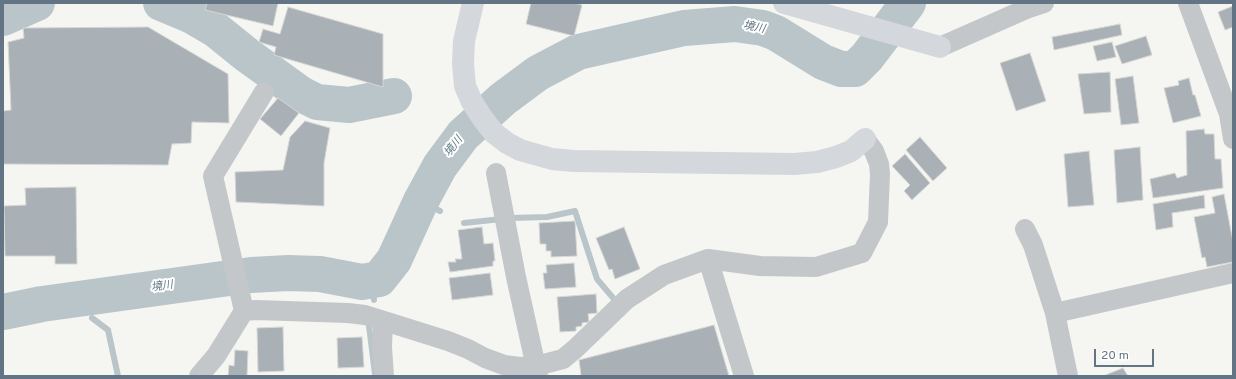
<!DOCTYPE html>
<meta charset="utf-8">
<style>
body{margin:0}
#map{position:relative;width:1236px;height:379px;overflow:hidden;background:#f5f6f2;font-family:Overpass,sans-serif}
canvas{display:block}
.frame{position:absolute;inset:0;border:4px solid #637484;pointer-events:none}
.scale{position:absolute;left:1094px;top:349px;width:60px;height:18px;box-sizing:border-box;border:2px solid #637484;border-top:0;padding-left:5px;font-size:12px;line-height:14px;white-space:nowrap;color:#637484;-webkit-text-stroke:3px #fff;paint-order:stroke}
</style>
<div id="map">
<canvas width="1236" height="379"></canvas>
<div class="frame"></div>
<div class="scale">20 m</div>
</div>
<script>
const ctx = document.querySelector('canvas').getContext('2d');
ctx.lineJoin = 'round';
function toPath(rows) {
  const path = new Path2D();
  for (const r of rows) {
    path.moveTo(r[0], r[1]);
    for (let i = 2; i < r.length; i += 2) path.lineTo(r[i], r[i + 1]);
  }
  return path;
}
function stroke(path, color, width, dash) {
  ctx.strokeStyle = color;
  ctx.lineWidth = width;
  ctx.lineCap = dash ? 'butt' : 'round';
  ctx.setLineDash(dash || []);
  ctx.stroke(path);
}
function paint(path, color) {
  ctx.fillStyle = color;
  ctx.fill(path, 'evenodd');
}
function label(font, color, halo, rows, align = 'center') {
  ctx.font = font + ' Overpass,"Noto Sans JP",sans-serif';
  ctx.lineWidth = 4;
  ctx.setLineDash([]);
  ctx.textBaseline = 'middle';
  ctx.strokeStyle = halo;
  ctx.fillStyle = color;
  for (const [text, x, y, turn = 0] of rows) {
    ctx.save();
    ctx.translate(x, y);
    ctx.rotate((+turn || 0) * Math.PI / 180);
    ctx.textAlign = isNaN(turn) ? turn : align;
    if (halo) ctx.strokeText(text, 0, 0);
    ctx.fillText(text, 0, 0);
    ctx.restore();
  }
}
const stream = toPath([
 [421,201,440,211],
 [464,223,511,218,547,217,575,211,597,279,614,299],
 [371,280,374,300],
 [92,318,108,330,118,376],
 [369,326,375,374]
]);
const river = toPath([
 [161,3,192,16,216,30,247,55,301,94,317,102,349,105,394,96],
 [3,18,37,3],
 [3,312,42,304,251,275,288,273,320,274,362,282,379,279,394,260,421,201,440,166,463,135,503,99,538,73,578,52,684,28,735,24,763,28,776,33,823,62,841,69,855,69,867,57,908,3]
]);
const building = toPath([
 [207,3,278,3,273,26,205,10,207,3],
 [531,3,574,3,582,5,574,36,526,24,531,3],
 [1233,6,1233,27,1225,30,1218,12,1233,6],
 [288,7,383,34,383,87,274,55,276,47,259,42,263,29,280,34,288,7],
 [1120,24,1122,35,1054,50,1052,37,1120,24],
 [148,27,228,74,229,123,192,122,191,143,172,144,168,165,3,164,3,111,11,110,8,42,24,38,23,28,148,27],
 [1146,36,1152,55,1122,64,1115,46,1146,36],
 [1112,42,1116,57,1097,61,1093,46,1112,42],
 [1030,53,1046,101,1016,111,1000,63,1030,53],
 [1110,72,1111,112,1084,114,1078,74,1110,72],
 [1133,76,1139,123,1121,125,1115,79,1133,76],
 [1189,78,1193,95,1195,95,1201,116,1173,123,1164,88,1179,85,1178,81,1189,78],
 [278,98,299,113,281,136,260,119,278,98],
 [305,121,330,128,324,163,324,206,236,202,235,172,283,170,290,137,305,121],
 [1204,129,1205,134,1214,134,1215,159,1221,159,1223,188,1153,198,1150,179,1175,173,1177,178,1187,175,1186,131,1204,129],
 [920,137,947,168,933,181,906,150,920,137],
 [1140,147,1143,200,1117,203,1114,150,1140,147],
 [1089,151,1094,205,1068,207,1064,154,1089,151],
 [905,154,930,183,912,200,904,191,910,185,892,166,905,154],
 [76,187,77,264,55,264,55,256,5,256,4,206,26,205,25,188,76,187],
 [1224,194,1233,242,1233,262,1207,267,1205,257,1202,258,1194,217,1215,213,1212,197,1224,194],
 [1204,195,1205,208,1172,213,1173,227,1156,230,1153,204,1204,195],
 [575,221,577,256,551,257,551,251,546,251,546,244,540,244,539,223,575,221],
 [482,227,484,244,493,243,495,261,493,261,493,266,450,272,448,262,456,262,455,259,462,259,458,230,482,227],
 [624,227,640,269,615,279,612,269,609,270,596,238,624,227],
 [574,263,576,287,545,289,543,273,547,273,546,265,574,263],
 [490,273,493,295,452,300,449,278,490,273],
 [596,294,597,313,588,314,589,322,582,323,582,326,576,327,576,331,560,332,557,297,596,294],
 [714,325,729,376,578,376,581,375,579,360,714,325],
 [283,327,284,371,258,372,257,328,283,327],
 [362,337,364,367,338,368,337,338,362,337],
 [235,350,248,351,247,376,228,376,229,365,234,366,235,350],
 [1123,368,1128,376,1103,376,1123,368]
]);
const street = toPath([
 [1188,3,1229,114,1233,139],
 [940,47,1026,9,1044,3],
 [496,173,516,277,538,376],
 [1025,229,1033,245,1055,313,1068,376],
 [708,259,744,376],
 [244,311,213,176,264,92],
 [1055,313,1233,273],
 [383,321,382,347,384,376],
 [199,376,216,356,244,311,256,310,348,313,365,315,448,341,468,349,485,358,504,365,520,367,536,366,563,359,575,349,627,299,664,275,708,259,760,266,816,267,862,253,878,222,880,174,879,164,874,151,865,139]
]);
const secondary = toPath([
 [473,3,464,41,463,64,465,86,472,102,483,119,494,133,507,143,520,150,552,159,574,161,794,164,817,162,836,157,851,151,865,139],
 [784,3,940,47]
]);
const waterNames = [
 ["境川",754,28,11],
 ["境川",454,147,-52],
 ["境川",162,287,-8]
];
stroke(stream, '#bac5ca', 6);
stroke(river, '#bac5ca', 36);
paint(building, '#a9b0b6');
stroke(building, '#d7d7d4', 1);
stroke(street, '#c3c7ca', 20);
stroke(secondary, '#d4d8dc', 22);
label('italic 11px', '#5f7781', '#fff', waterNames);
</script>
